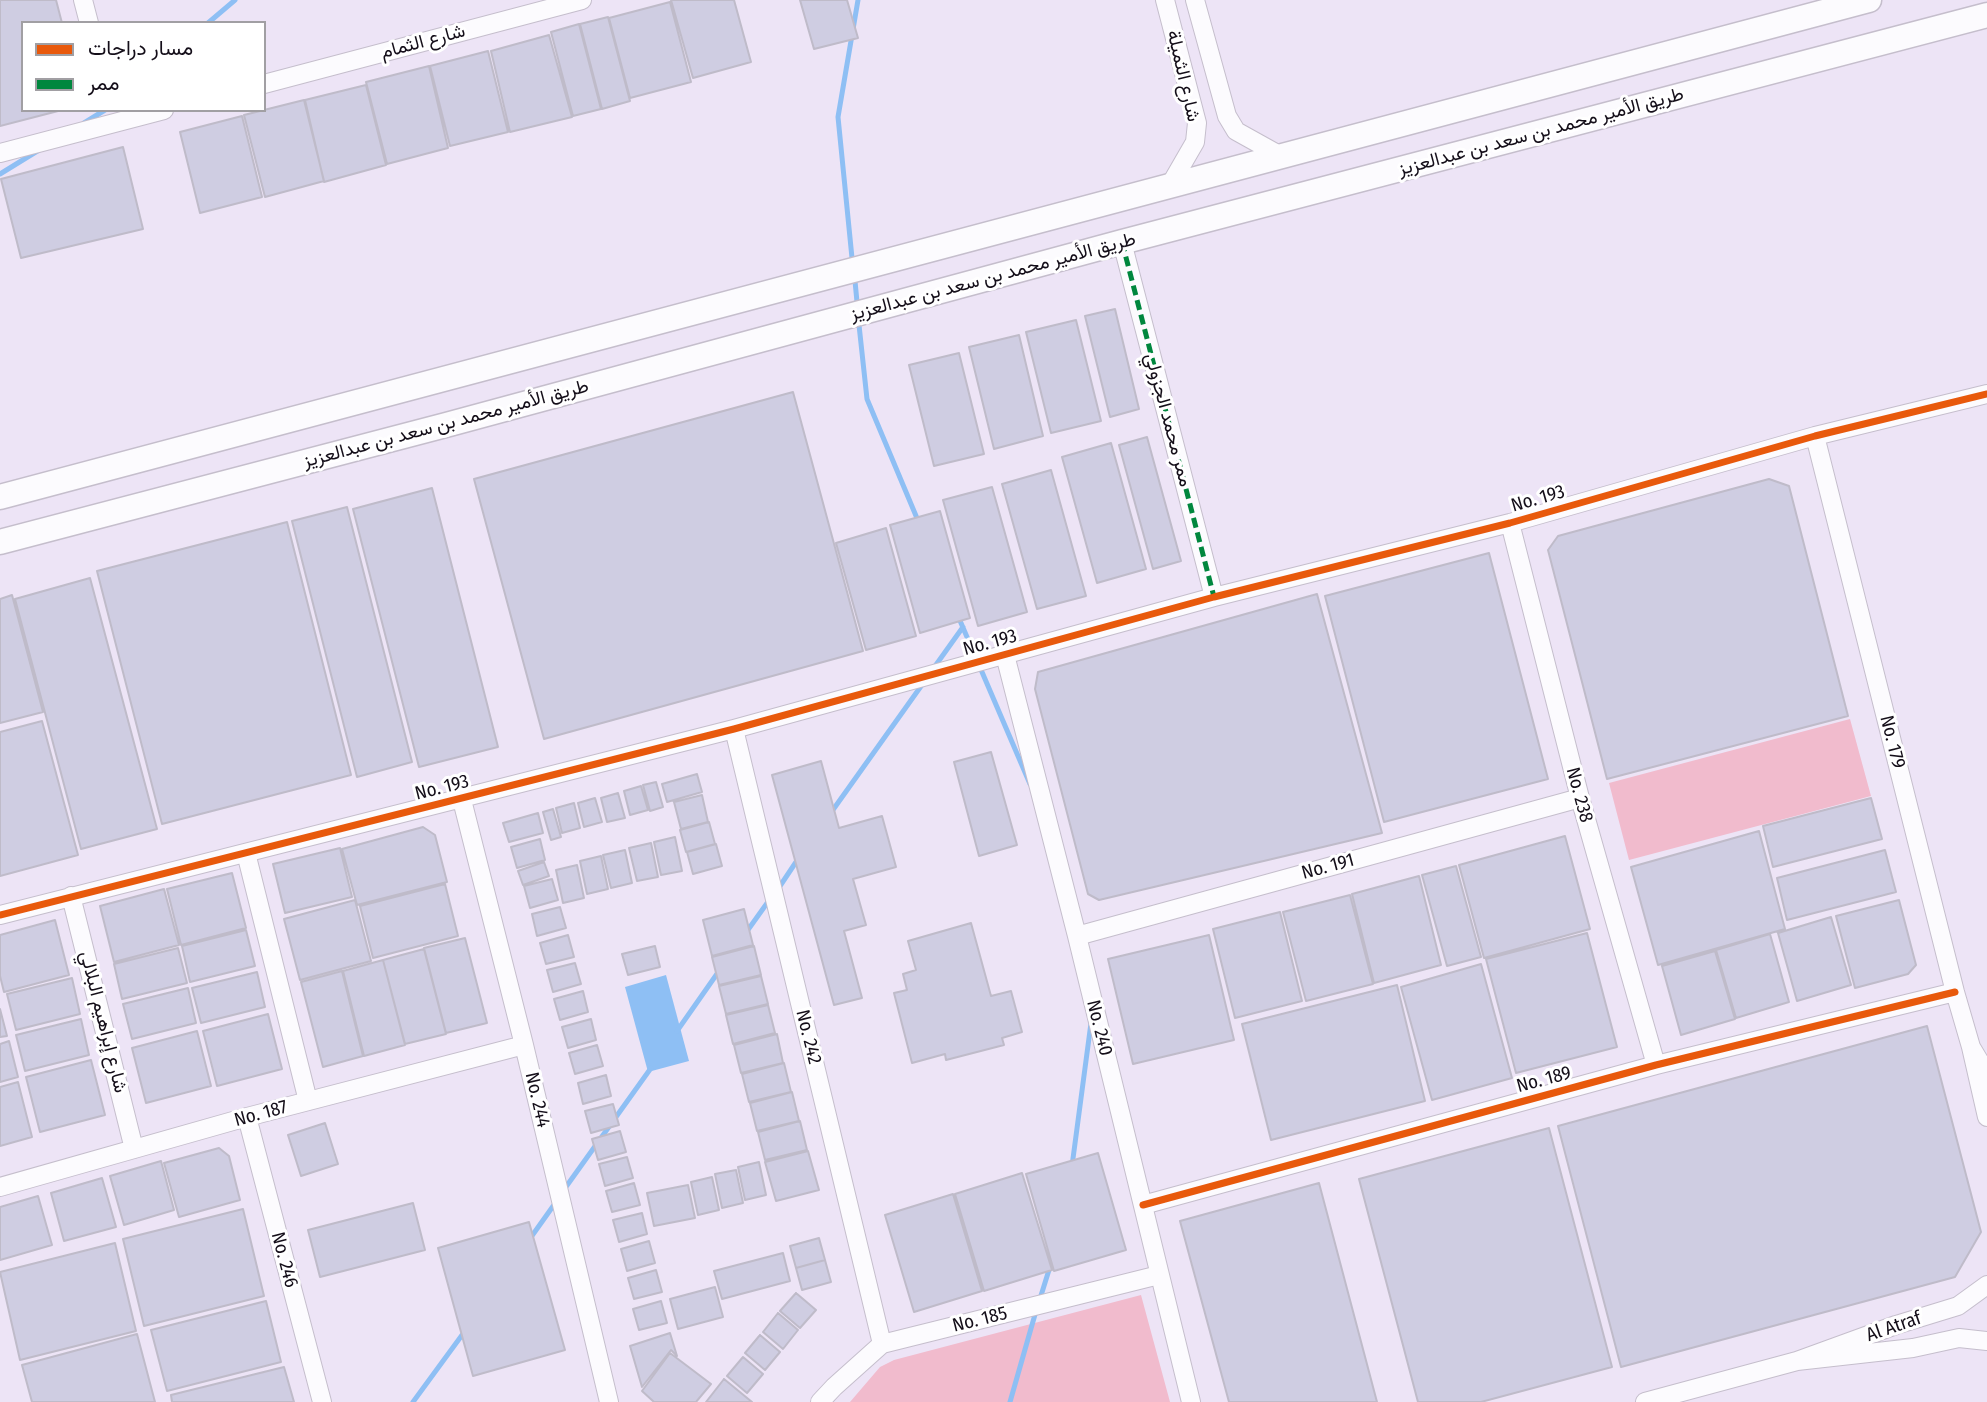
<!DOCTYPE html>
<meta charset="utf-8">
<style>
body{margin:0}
#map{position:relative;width:1987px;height:1402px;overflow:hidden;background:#ede4f6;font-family:"Fira Sans Condensed",Vazirmatn,sans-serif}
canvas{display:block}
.legend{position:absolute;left:21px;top:21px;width:245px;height:91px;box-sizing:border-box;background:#fff;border:2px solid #a19fa3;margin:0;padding:9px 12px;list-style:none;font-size:21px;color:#140e19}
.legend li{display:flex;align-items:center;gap:14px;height:35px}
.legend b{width:35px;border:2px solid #a19fa3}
</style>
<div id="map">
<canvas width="1987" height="1402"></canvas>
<ul class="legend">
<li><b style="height:9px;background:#e8590c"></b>مسار دراجات</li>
<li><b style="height:9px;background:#00873e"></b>ممر</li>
</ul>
</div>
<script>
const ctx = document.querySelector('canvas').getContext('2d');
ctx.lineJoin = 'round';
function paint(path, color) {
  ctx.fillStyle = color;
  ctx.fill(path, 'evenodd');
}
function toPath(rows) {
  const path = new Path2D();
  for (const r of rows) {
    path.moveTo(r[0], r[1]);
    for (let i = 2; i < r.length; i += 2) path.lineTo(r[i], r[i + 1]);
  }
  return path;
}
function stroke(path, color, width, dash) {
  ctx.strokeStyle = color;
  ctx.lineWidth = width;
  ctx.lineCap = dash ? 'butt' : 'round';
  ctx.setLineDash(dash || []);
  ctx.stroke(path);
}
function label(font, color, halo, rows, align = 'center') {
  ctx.font = font + ' "Fira Sans Condensed",Vazirmatn,sans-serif';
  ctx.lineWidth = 6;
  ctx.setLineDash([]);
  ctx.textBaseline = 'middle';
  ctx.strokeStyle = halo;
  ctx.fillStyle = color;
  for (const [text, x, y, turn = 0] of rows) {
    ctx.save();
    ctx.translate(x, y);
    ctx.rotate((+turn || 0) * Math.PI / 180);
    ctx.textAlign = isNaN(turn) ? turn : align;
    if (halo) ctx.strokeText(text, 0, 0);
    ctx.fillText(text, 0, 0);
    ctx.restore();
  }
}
const green = toPath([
 [1850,719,1871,796,1629,860,1609,783],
 [1141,1295,1170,1402,850,1402,880,1367,894,1360]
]);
const water = toPath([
 [666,975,689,1061,648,1072,625,987]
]);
const stream = toPath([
 [208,23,235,0],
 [84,123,105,110],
 [0,174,39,150],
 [852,258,838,117,858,0],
 [855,281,857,302],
 [859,325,867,399,919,523],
 [958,616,1030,784],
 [933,669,963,627],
 [830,814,924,682],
 [778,889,798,859],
 [745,934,770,899],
 [677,1031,719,971],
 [1072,1166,1091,1023],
 [563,1191,651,1068],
 [529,1240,556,1202],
 [1039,1302,1053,1257],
 [413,1402,465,1331],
 [1010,1402,1036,1311]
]);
const building = toPath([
 [0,0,56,0,62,23,23,23,23,110,62,110,0,126,0,0],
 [671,0,734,0,751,62,693,78,671,0],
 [800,0,847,0,858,38,814,49,800,0],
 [670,2,691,82,630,98,609,18,670,2],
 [608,17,630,101,602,109,580,24,608,17],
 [579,24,601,109,573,116,551,32,579,24],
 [549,35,572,117,510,132,491,51,549,35],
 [488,51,508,132,450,146,430,66,488,51],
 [429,66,448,148,387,164,366,82,429,66],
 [366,85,386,165,324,182,305,100,366,85],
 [304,100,324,181,265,197,244,115,304,100],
 [242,116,262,197,200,213,180,132,242,116],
 [123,147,143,229,21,258,1,179,123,147],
 [1115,309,1139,409,1110,417,1085,316,1115,309],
 [1076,320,1101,421,1051,433,1026,332,1076,320],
 [1019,335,1043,436,994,449,969,347,1019,335],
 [959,353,984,454,934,466,909,365,959,353],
 [793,392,863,651,544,739,474,479,793,392],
 [1147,437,1181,561,1153,569,1119,445,1147,437],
 [1111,443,1146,569,1097,583,1062,457,1111,443],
 [1051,470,1086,596,1037,609,1002,484,1051,470],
 [1769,479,1789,486,1848,716,1607,779,1548,550,1558,536,1769,479],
 [992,487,1027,612,978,626,943,500,992,487],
 [432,488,498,747,419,767,353,509,432,488],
 [347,507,412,762,357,777,292,521,347,507],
 [940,511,970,618,920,633,890,525,940,511],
 [287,522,351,775,162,824,97,571,287,522],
 [886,528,916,636,866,650,836,543,886,528],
 [1489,553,1548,779,1384,822,1325,596,1489,553],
 [90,578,157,829,81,849,15,599,90,578],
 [1317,594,1382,833,1099,900,1088,894,1035,689,1038,672,1317,594],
 [12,595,43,712,0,723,0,599,12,595],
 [42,721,78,855,0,876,0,732,42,721],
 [991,752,1017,845,979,856,954,762,991,752],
 [821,761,839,828,882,816,896,867,853,879,866,925,844,931,862,998,834,1005,772,775,821,761],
 [697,774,702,792,667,802,662,784,697,774],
 [656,782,663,807,650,811,643,785,656,782],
 [641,786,648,810,630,815,624,791,641,786],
 [618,793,625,818,607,822,601,798,618,793],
 [702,795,708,822,681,829,674,802,702,795],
 [595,798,602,822,584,827,578,803,595,798],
 [1871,798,1882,839,1773,867,1763,826,1871,798],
 [574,803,580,828,562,833,556,808,574,803],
 [553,809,561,837,551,840,543,812,553,809],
 [538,813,543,833,509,842,503,823,538,813],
 [709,822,715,844,686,852,680,830,709,822],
 [423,827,435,835,447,882,357,905,342,849,423,827],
 [1759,831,1785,929,1658,965,1631,867,1759,831],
 [1565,836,1590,929,1484,958,1459,865,1565,836],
 [675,837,682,871,661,875,654,842,675,837],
 [540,839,545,860,517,868,511,847,540,839],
 [651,843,658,877,637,881,629,848,651,843],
 [716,844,722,866,693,874,687,852,716,844],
 [340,848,352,897,285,913,273,864,340,848],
 [625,850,632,883,611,888,603,855,625,850],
 [1885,850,1896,892,1787,920,1777,878,1885,850],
 [601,856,608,889,587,894,580,861,601,856],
 [544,862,549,876,523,885,518,871,544,862],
 [577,865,584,898,563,903,556,870,577,865],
 [1456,866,1481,957,1447,966,1422,875,1456,866],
 [232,873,246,928,181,945,167,889,232,873],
 [1419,876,1441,965,1374,983,1352,894,1419,876],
 [552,879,558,900,530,908,524,886,552,879],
 [445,884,458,936,373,958,360,906,445,884],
 [164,889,179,945,114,962,100,906,164,889],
 [1350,895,1373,984,1306,1001,1283,912,1350,895],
 [355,900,371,961,300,980,284,919,355,900],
 [1899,900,1916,965,1908,974,1855,988,1836,916,1899,900],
 [560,907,566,928,537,936,532,914,560,907],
 [744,909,753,945,712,956,703,920,744,909],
 [1280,912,1302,1001,1235,1018,1213,929,1280,912],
 [1831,917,1851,985,1797,1001,1778,933,1831,917],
 [55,920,69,975,4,992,0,976,0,935,55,920],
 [971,923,991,996,1011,991,1022,1032,1002,1038,1004,1045,946,1060,945,1054,912,1063,894,993,907,990,903,974,916,970,908,941,971,923],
 [246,930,255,966,190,982,182,946,246,930],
 [1587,933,1617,1047,1516,1073,1486,959,1587,933],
 [1770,934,1789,1002,1736,1018,1716,950,1770,934],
 [568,935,574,957,546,964,540,943,568,935],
 [1209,935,1234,1040,1133,1064,1108,959,1209,935],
 [465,938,487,1023,446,1033,424,948,465,938],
 [655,946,660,967,628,975,622,954,655,946],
 [754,946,761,975,719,985,712,957,754,946],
 [178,948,187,983,122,999,114,964,178,948],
 [424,949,446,1034,405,1044,383,960,424,949],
 [1715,951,1735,1019,1681,1035,1662,966,1715,951],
 [383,960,405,1045,364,1056,343,971,383,960],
 [575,963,581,984,553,992,547,970,575,963],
 [1481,964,1512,1078,1432,1100,1401,987,1481,964],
 [342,971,363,1056,323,1067,301,982,342,971],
 [257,972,265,1007,201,1023,192,988,257,972],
 [761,976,768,1004,726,1014,719,986,761,976],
 [72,978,80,1014,16,1030,7,994,72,978],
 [1397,985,1425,1101,1271,1140,1242,1024,1397,985],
 [188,988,196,1023,132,1039,123,1004,188,988],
 [583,991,588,1012,560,1020,554,999,583,991],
 [768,1005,775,1033,733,1044,726,1015,768,1005],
 [0,1009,7,1036,0,1037,0,1009],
 [268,1014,282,1069,217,1086,203,1031,268,1014],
 [81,1019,89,1055,25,1071,16,1035,81,1019],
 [591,1019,596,1040,568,1048,562,1027,591,1019],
 [1927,1026,1981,1232,1955,1277,1621,1367,1558,1126,1927,1026],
 [197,1031,211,1086,146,1103,132,1048,197,1031],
 [777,1034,783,1063,741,1073,734,1045,777,1034],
 [9,1041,18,1077,0,1082,0,1044,9,1041],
 [597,1045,603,1066,575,1074,569,1053,597,1045],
 [91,1060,105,1115,40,1132,26,1077,91,1060],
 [784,1063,791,1092,749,1102,742,1074,784,1063],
 [606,1075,611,1096,583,1104,578,1083,606,1075],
 [18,1082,32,1137,0,1146,0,1087,18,1082],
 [792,1092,799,1121,757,1131,750,1103,792,1092],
 [613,1104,619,1125,591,1133,585,1111,613,1104],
 [800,1121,807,1150,765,1160,758,1132,800,1121],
 [325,1123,338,1164,301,1176,288,1135,325,1123],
 [1549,1128,1612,1367,1481,1402,1418,1402,1359,1179,1549,1128],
 [620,1131,626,1152,598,1160,592,1139,620,1131],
 [219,1148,229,1156,240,1200,179,1217,164,1163,219,1148],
 [808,1151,819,1190,776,1201,765,1162,808,1151],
 [1098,1153,1126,1250,1054,1271,1026,1174,1098,1153],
 [627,1157,633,1178,605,1186,599,1164,627,1157],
 [161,1161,174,1210,124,1225,110,1176,161,1161],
 [759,1162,766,1195,745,1200,738,1167,759,1162],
 [736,1170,743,1203,722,1208,715,1174,736,1170],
 [1022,1173,1052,1270,984,1291,955,1194,1022,1173],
 [712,1177,719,1210,698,1215,691,1182,712,1177],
 [102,1178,116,1227,64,1241,51,1193,102,1178],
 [634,1183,640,1205,612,1212,606,1191,634,1183],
 [1319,1183,1377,1402,1229,1402,1180,1221,1319,1183],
 [688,1185,695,1218,654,1226,647,1193,688,1185],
 [953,1194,982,1291,914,1312,885,1215,953,1194],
 [38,1196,52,1245,0,1260,0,1207,38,1196],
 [413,1203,425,1250,320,1277,308,1230,413,1203],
 [243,1209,264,1296,144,1326,123,1239,243,1209],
 [642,1213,647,1234,619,1242,613,1220,642,1213],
 [529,1222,565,1350,473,1376,438,1248,529,1222],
 [819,1238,825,1260,796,1268,790,1246,819,1238],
 [649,1241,655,1263,627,1271,621,1249,649,1241],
 [115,1243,136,1331,20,1360,0,1272,115,1243],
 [783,1253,790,1281,722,1299,714,1271,783,1253],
 [825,1260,831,1282,802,1290,796,1268,825,1260],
 [656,1270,662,1292,634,1299,628,1278,656,1270],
 [715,1287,723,1317,678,1329,670,1299,715,1287],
 [796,1293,816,1310,800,1328,780,1311,796,1293],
 [266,1301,281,1362,167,1391,151,1330,266,1301],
 [661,1301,667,1323,639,1330,633,1309,661,1301],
 [778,1313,798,1330,783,1349,763,1332,778,1313],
 [670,1333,677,1356,671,1350,642,1387,630,1346,670,1333],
 [137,1334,155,1402,32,1402,22,1365,137,1334],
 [760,1335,780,1352,765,1370,745,1353,760,1335],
 [670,1353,711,1384,696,1402,654,1402,642,1391,670,1353],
 [743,1357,763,1374,747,1393,727,1376,743,1357],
 [284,1367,294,1402,172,1402,171,1395,284,1367],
 [724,1379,752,1402,706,1402,724,1379]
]);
const minor = toPath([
 [83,0,89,23],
 [1165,0,1197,123,1195,142,1169,187],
 [1195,0,1227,116,1236,131,1281,156],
 [264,84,582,0],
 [0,153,164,110],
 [1122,242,1214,597],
 [1815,436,1955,992,1971,1047],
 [1510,523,1580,798,1656,1065],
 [1005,655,1077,936,1191,1402],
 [734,729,882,1344],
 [462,800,524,1045,609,1402],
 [246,853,308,1101],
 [71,896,134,1149],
 [0,915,734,729,1214,597,1510,523,1815,436,1987,394],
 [1077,936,1580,798],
 [1987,1074,1971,1047,1987,1117],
 [247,1117,322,1402],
 [0,1187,247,1117,524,1045],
 [1143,1205,1656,1065,1955,992],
 [1987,1285,1958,1306,1896,1325,1797,1361,1913,1348,1959,1338,1987,1341],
 [820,1402,834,1387,882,1344,1159,1275],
 [1645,1402,1797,1361]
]);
const secondary = toPath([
 [0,497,1869,0],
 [0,542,446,425,1122,242,1987,15]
]);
const quiet = toPath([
 [1122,242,1214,597]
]);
const cycleway = toPath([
 [0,915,734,729,1214,597,1510,523,1815,436,1987,394],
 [1143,1205,1656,1065,1955,992]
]);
const streetNames = [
 ["شارع الثمام",423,42,-15],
 ["شارع الثميلة",1183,76,77],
 ["طريق الأمير محمد بن سعد بن عبدالعزيز",1541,132,-15],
 ["طريق الأمير محمد بن سعد بن عبدالعزيز",993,277,-15],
 ["ممر محمد الجزولي",1168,420,75],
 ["طريق الأمير محمد بن سعد بن عبدالعزيز",446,424,-15],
 ["No. 193",1538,499,-16],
 ["No. 193",990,643,-15],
 ["No. 179",1892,742,76],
 ["No. 193",442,788,-14],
 ["No. 238",1579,795,75],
 ["No. 191",1328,867,-15],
 ["شارع إبراهيم البلالي",103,1022,76],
 ["No. 240",1099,1028,76],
 ["No. 242",808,1037,76],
 ["No. 189",1544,1080,-15],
 ["No. 244",537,1100,77],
 ["No. 187",261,1114,-15],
 ["No. 246",284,1260,75],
 ["No. 185",980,1320,-14],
 ["Al Atraf",1894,1327,-19]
];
paint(green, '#f1bbcd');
paint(water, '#8ebff4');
stroke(stream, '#8ebff4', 5);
paint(building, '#cfcde2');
stroke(building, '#bfbbc9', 2);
stroke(minor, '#c5becc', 20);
stroke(secondary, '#c5becc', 27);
stroke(minor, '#fcfbfe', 18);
stroke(secondary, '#fcfbfe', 24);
stroke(quiet, '#00873e', 5, [10, 5]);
stroke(cycleway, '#e8590c', 7);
label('19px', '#140e19', '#fff', streetNames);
</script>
